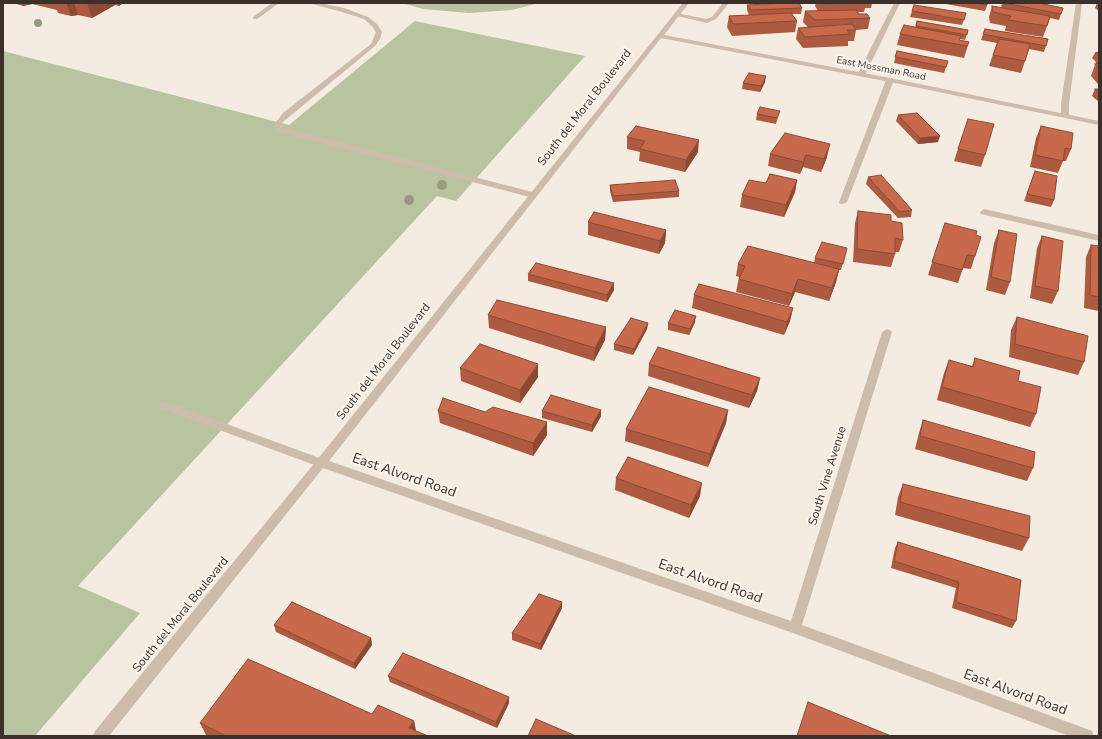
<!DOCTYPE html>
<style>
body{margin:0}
#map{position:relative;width:1102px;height:739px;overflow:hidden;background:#f4ebe1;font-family:"Nunito Sans",sans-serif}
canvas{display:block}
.frame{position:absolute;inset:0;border:4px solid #3b302b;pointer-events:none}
</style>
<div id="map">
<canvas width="1102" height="739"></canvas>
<div class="frame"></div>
</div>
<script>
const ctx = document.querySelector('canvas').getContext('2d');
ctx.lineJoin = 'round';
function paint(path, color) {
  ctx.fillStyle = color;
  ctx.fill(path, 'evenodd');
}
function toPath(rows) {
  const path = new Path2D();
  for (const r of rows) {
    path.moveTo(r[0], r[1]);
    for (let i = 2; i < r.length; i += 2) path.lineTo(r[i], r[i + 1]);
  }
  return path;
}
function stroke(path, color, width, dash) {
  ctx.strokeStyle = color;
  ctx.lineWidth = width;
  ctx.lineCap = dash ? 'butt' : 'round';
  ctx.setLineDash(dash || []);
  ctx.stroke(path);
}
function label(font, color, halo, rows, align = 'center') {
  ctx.font = font + ' "Nunito Sans",sans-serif';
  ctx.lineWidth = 4;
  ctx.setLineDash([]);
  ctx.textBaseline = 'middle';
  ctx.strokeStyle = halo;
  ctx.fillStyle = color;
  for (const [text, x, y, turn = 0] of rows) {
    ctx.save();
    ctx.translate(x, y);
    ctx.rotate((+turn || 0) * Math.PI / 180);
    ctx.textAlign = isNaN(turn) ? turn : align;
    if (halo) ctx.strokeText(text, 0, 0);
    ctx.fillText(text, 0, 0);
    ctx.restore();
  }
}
const green = toPath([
 [402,3,539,3,512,10,469,13,423,9],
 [415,21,585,56,456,201,437,196,78,586,140,613,35,736,3,736,3,51,289,125]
]);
const service = toPath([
 [272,3,279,3,257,19,253,19,253,17,272,3],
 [308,3,320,3,344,8,368,17,377,24,382,32,380,39,375,46,289,117,282,123,282,127,536,193,537,195,536,197,530,197,276,131,273,126,283,113,371,44,376,32,372,26,364,19,342,12,308,3],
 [723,3,729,3,716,19,707,23,673,15,676,13,706,19,712,17,723,3],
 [894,3,900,3,865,75,859,76,857,75,894,3],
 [1076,3,1082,3,1069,104,1069,116,1065,118,1061,116,1061,104,1076,3],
 [890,78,894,80,847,202,843,204,840,204,839,202,886,80,890,78],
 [984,209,1099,235,1099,241,981,214,980,212,984,209],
 [164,401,325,460,326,463,325,466,321,467,317,466,160,408,159,405,160,402,164,401]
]);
const minor = toPath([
 [683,3,689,3,664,35,890,78,1099,121,1099,125,890,82,661,38,329,461,791,621,882,332,887,329,890,330,892,332,802,625,1087,729,1092,731,1094,736,1069,736,793,633,323,468,109,736,93,736,95,731,317,460,683,3]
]);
const trees = [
 [38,23,4],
 [442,185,5],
 [409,200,5]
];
const wall = toPath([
 [13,3,123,3,119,6,115,5,92,18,78,15,71,16,58,13,57,10,32,4,23,6],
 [816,3,872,3,871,8,865,8,864,12,857,12,859,14,870,18,868,29,856,30,854,41,848,41,848,46,803,48,796,39,798,28,808,27,803,22,805,11,818,11,815,6],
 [940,3,988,3,985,11],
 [1002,3,1039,3,1063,8,1059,20,1050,18,1043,37,1005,31,1006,26,990,23,989,17,992,6,1001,8],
 [1097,3,1099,3,1099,11,1095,8],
 [747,5,802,8,801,14,792,14,797,21,795,32,732,36,727,27,729,16,749,15,747,10],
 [912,11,966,13,962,25,910,17],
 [917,21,968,30,965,40,960,39,959,40,969,42,964,58,897,45,900,34,915,28],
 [985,29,1048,39,1044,52,1029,49,1021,73,989,66,997,43,981,40],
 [897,51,948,61,944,73,894,63],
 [1099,52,1099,84,1098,84,1091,76,1096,62,1092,58,1095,53],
 [765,82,760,92,742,89,743,83],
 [1095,89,1099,89,1099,102,1092,96],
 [780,111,778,117,776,124,756,120,757,114],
 [898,115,938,142,918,144,896,121],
 [968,119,985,155,981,167,954,161],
 [1041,126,1071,149,1066,161,1063,161,1058,173,1030,167,1036,138],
 [785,133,827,157,821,172,803,167,800,174,768,166,770,154],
 [627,137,698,152,685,172,639,161,640,152,627,149],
 [1035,171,1054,200,1051,207,1024,201],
 [868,177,912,210,911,217,898,218,866,184],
 [797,180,795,192,784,217,740,207,742,195],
 [610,185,679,191,679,197,613,202,610,191],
 [858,211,891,221,903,240,899,252,895,252,895,254,891,267,853,262,855,223],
 [594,212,666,230,665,243,659,254,588,235,588,222],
 [945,223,976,235,975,256,971,269,963,268,958,283,928,275],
 [999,230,1010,282,1005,295,986,290,994,243],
 [1042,236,1058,291,1052,304,1030,298,1037,248],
 [1091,245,1099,246,1099,311,1084,308,1086,257],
 [847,248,841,270,839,270,836,282,829,301,795,292,789,306,736,292,739,277,736,276,738,264,814,263,815,258],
 [528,274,614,283,614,290,607,302,528,281],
 [694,295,793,308,790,321,784,335,692,308],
 [488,315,606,327,605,340,594,361,489,328],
 [1017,317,1084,362,1078,375,1009,357,1011,330],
 [695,322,689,335,668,330,668,323],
 [648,323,647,329,633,355,614,350,614,344],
 [975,358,1018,381,1036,414,1030,427,937,400,944,373,949,360,972,366],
 [649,364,760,378,757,391,749,408,648,376],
 [460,368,538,377,520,403,461,381],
 [601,410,601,416,592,432,542,418,542,411],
 [728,410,726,423,708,467,625,441,626,429],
 [438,411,485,412,547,435,533,456,440,423],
 [923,420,1033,468,1027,481,915,449,919,433],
 [616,478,700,496,689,518,615,490],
 [903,484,1029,538,1022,551,895,515,898,497],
 [898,542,1021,580,1016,621,1012,628,952,608,956,588,891,568,895,548],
 [562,608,541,650,512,640,512,633],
 [274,625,371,638,372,645,355,669,276,632],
 [388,676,509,697,509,703,497,728,390,682],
 [372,714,414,721,416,731,428,736,209,736,206,735,200,723]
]);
const shadedWall = toPath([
 [22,3,31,3,32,4,23,6],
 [66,3,74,3,78,15,71,16],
 [87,3,114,3,115,5,92,18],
 [118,3,123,3,119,6],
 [766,76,765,82,760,92,761,86],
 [940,136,938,142,918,144,920,138],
 [699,140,698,152,685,172,686,160],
 [830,144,827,157,821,172,824,159],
 [806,155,803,167,800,174,803,162],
 [797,180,795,192,784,217,786,205],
 [666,230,665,243,659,254,660,241],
 [839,269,836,282,829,301,832,288],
 [798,279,795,292,789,306,792,294],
 [614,283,614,290,607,302,607,295],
 [793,308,790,321,784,335,787,322],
 [696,316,695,322,689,335,690,329],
 [648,323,647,329,633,355,634,349],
 [606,327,605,340,594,361,595,348],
 [538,364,538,377,520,403,520,390],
 [760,378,757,391,749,408,752,395],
 [601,410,601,416,592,432,592,425],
 [728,410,726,423,708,467,710,454],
 [547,422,547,435,533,456,533,443],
 [702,483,700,496,689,518,691,505],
 [562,602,562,608,541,650,540,644],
 [371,638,372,645,355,669,354,663],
 [509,697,509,703,497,728,496,722],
 [414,721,416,732,409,728]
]);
const building = toPath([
 [786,3,799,3,802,8,751,10,747,5,786,3],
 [822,3,851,3,823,4,822,3],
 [975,3,987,3,987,5,975,3],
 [1004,3,1039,3,1063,8,1061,14,1004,3],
 [914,5,966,13,964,20,912,11,914,5],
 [992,6,1050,16,1047,26,1008,20,1011,16,993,12,992,6],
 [856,10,859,14,867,14,870,18,815,20,805,11,856,10],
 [791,13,797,21,733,24,729,16,791,13],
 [917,21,968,30,967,35,916,26,917,21],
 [852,24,856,30,847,30,850,34,805,37,798,28,852,24],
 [904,25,961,36,959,40,969,42,967,46,900,34,904,25],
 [985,29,1048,39,1046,46,983,34,985,29],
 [999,39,1030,44,1025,61,993,55,999,39],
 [897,51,948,61,946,67,895,57,897,51],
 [1099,52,1099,56,1095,53,1099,52],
 [1095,64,1099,64,1099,69,1095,64],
 [749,73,766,76,761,86,743,83,749,73],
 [1095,89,1099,89,1099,93,1095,89],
 [760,107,780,111,777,118,757,114,760,107],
 [917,113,940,136,920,138,898,115,917,113],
 [968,119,994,124,985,155,958,149,968,119],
 [636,126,699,140,686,160,640,149,645,141,627,137,636,126],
 [1041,126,1073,133,1071,149,1065,148,1063,161,1035,155,1041,126],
 [785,133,830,144,824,159,806,155,803,162,770,154,785,133],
 [1035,171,1057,176,1054,200,1027,194,1035,171],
 [770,174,797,180,786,205,742,195,749,180,766,183,770,174],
 [881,175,912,210,900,212,868,177,881,175],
 [675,180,679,191,613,196,610,185,675,180],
 [858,211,891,215,891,221,902,223,903,240,895,238,895,254,857,249,858,211],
 [594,212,666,230,660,241,588,222,594,212],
 [945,223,977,231,976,235,981,237,975,256,967,255,962,270,932,262,945,223],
 [999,230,1017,234,1010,282,991,277,999,230],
 [1042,236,1063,241,1058,291,1035,286,1042,236],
 [822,242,847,248,843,264,815,258,822,242],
 [1091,245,1099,246,1099,297,1090,295,1091,245],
 [748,246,839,269,832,288,798,279,792,294,739,279,745,266,738,264,748,246],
 [536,263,614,283,607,295,528,274,536,263],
 [699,284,793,308,787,322,694,295,699,284],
 [497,300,606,327,595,348,488,315,497,300],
 [675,310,696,316,690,329,668,323,675,310],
 [1017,317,1088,336,1084,362,1015,344,1017,317],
 [631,318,648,323,634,349,614,344,631,318],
 [480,344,538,364,520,390,460,368,480,344],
 [658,347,760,378,752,395,649,364,658,347],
 [975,358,1020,371,1018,381,1041,387,1036,414,942,387,949,360,973,367,975,358],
 [649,387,728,410,710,454,626,429,649,387],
 [551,395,601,410,592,425,542,411,551,395],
 [443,398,485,412,493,407,547,422,533,443,438,411,443,398],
 [923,420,1035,452,1033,468,920,436,923,420],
 [628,457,702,483,691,505,616,478,628,457],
 [903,484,1030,516,1029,538,900,502,903,484],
 [898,542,1021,580,1016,621,956,602,959,582,894,561,898,542],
 [539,594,562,602,540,644,512,633,539,594],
 [292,602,371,638,354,663,274,625,292,602],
 [403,653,509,697,496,722,388,676,403,653],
 [248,659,372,714,378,705,414,721,409,728,428,736,226,736,200,723,248,659],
 [808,702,891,736,797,736,808,702],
 [536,719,576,736,528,736,536,719]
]);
const farStreetnames = [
 ["East Mossman Road",881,69,11]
];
const streetNames = [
 ["South del Moral Boulevard",585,108,-52],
 ["South del Moral Boulevard",384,362,-52],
 ["South Vine Avenue",828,476,-73],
 ["South del Moral Boulevard",181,615,-51]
];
const nearStreetnames = [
 ["East Alvord Road",404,476,19],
 ["East Alvord Road",710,582,19],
 ["East Alvord Road",1015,693,20]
];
paint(green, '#b8c4a0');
paint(service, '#cdbbac');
paint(minor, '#cdbbac');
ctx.fillStyle = '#969b7f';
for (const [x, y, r] of trees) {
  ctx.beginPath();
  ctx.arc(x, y, r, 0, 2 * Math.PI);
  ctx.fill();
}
paint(wall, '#ac5a40');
paint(shadedWall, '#8c4a34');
paint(building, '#c8694b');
stroke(building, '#8c4a34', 1);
label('10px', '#3b302b', '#fbf5ee', farStreetnames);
label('12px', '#3b302b', '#fbf5ee', streetNames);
label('14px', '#3b302b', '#fbf5ee', nearStreetnames);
</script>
